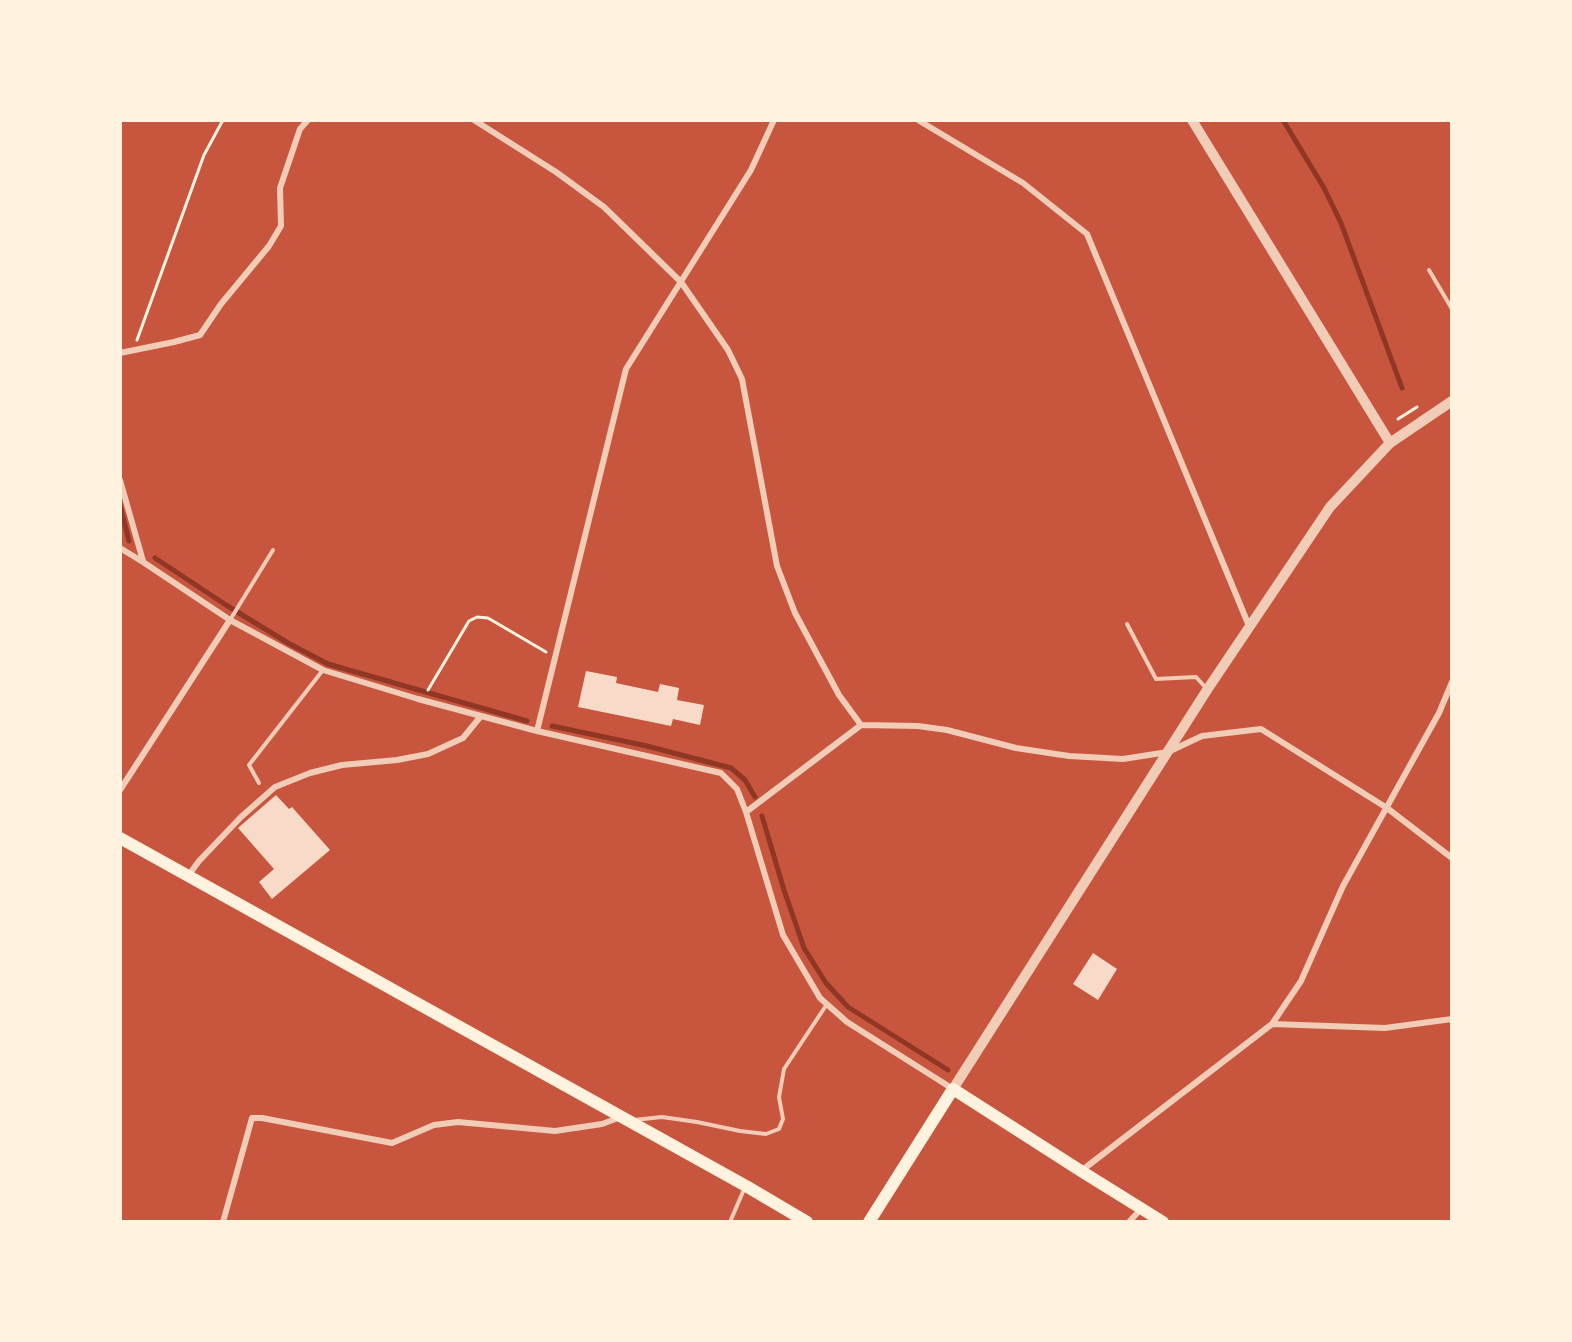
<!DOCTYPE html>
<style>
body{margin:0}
#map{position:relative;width:1572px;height:1342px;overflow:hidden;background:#c8553d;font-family:Montserrat,sans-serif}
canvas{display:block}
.frame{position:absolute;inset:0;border:122px solid #fff3e0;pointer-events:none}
</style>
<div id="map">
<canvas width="1572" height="1342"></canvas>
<div class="frame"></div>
</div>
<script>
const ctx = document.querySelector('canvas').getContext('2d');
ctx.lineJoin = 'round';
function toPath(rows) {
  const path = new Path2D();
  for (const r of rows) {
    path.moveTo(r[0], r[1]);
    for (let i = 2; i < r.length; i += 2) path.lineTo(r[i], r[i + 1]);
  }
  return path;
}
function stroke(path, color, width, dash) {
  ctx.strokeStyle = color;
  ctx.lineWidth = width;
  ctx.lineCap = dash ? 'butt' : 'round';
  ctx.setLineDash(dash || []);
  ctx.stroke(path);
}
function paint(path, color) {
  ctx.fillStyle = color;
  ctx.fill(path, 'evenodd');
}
const stream = toPath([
 [1283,120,1324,188,1341,223,1402,388],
 [120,505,129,541],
 [155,558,226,605,288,643,328,664,527,721],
 [552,726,647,746,731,768,745,780,755,797],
 [762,816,784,890,804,948,826,983,848,1007,948,1070]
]);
const building = toPath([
 [586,671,617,677,616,683,658,692,660,684,679,688,677,700,704,705,700,725,673,719,671,726,578,707],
 [276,795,289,809,292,807,330,850,272,899,259,882,274,869,238,828],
 [1093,953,1117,969,1098,1000,1073,984]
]);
const path = toPath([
 [137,340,204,155,223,120],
 [1398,419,1417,407],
 [428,690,469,621,477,617,488,618,546,652]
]);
const service = toPath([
 [1429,270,1452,309],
 [230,620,273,550],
 [1127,624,1156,679,1196,677,1207,689],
 [259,783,249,765,323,670],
 [634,1120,662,1117,697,1122,740,1131,766,1134,779,1129,783,1119,779,1097,784,1069,827,1004],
 [730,1222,745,1187]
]);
const minor = toPath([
 [474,120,556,172,604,207,681,282,728,350,742,379,777,566,795,613,839,695,861,725],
 [918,120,1023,183,1087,234,1249,626],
 [120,353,174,342,200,335,221,304,269,246,281,226,280,188,300,129,308,120],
 [120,480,143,561],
 [120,548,143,562,230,620,323,670,418,699,537,731,721,773,737,789,746,812,783,935,820,998,847,1022,953,1089],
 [537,731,626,369,751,170,774,120],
 [120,790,230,620],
 [746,812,861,725,918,726,947,730,1016,748,1069,756,1123,759,1168,752,1202,736,1261,729,1387,808,1452,858],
 [188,876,199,861,241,817,275,787,310,773,342,765,397,760,428,754,463,738,481,716],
 [1272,1024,1385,1028,1452,1019],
 [1081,1171,1272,1024,1301,981,1343,886,1439,713,1452,682],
 [223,1222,252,1118,262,1118,392,1143,434,1125,458,1122,555,1131,602,1124,621,1117],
 [1129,1222,1141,1209]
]);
const tertiary = toPath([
 [1192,120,1390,443],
 [953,1089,1207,690,1330,507,1390,443,1452,401]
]);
const secondary = toPath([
 [120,838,746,1186,807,1222],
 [869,1222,953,1089,1081,1171,1163,1222]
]);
stroke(stream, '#8f3625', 5);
paint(building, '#f7dbc8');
stroke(path, '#fff3e0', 3);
stroke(service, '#f1ccb7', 4);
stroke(minor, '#f1ccb7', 6);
stroke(tertiary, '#f1ccb7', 10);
stroke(secondary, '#fff3e0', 12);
</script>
